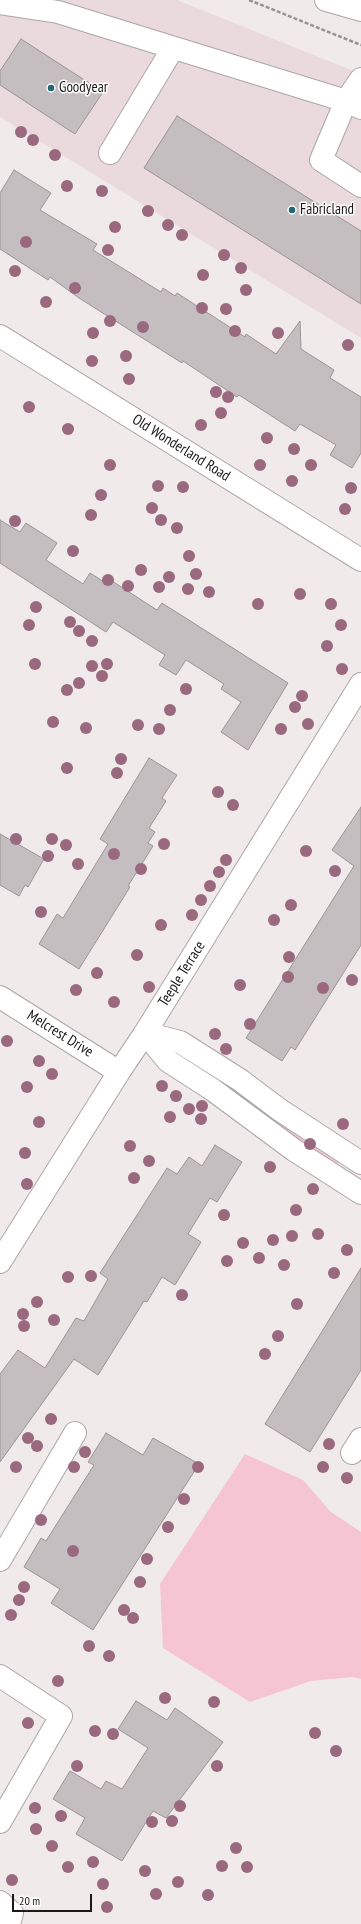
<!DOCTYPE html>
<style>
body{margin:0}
#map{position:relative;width:361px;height:1924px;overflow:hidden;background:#f1eaeb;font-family:"PT Sans Narrow",sans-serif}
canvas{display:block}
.scale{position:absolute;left:12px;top:1894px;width:80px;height:18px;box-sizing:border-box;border:2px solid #1b1919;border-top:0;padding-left:5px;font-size:12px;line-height:14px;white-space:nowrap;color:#1b1919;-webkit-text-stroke:3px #fff;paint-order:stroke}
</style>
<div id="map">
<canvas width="361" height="1924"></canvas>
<div class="scale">20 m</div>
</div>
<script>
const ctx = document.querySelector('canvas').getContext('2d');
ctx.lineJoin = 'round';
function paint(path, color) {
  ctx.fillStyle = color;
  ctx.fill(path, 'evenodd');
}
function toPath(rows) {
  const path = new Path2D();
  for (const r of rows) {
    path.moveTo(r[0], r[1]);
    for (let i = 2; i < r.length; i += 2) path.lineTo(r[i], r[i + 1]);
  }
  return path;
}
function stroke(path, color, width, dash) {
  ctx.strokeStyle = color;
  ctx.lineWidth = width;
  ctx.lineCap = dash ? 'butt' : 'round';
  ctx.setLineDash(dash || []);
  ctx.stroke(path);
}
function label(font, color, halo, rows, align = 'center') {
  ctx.font = font + ' "PT Sans Narrow",sans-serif';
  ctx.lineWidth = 3;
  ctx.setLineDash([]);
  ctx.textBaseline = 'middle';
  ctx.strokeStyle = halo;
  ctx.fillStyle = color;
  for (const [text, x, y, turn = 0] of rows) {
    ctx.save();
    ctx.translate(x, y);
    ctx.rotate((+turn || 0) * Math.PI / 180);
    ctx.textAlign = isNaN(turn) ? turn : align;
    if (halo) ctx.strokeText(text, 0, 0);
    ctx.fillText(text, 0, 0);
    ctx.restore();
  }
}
const built = toPath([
 [0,0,177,0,361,74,361,338,0,117]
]);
const green = toPath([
 [208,1069,341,1162,335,1165,205,1075],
 [245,1454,303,1480,331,1512,361,1532,361,1679,352,1677,311,1681,250,1702,163,1648,160,1584]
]);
const building = toPath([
 [21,39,103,92,75,134,0,85,0,71,21,39],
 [177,116,361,231,361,304,144,168,177,116],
 [14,170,51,193,40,210,97,244,93,250,161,292,163,288,175,296,177,293,245,337,246,334,276,354,300,321,301,349,334,370,330,378,361,397,361,453,352,468,330,455,336,445,300,424,295,431,239,395,237,397,183,361,182,363,79,298,50,277,48,280,0,249,0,193,14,170],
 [0,520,20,532,26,523,57,543,46,560,83,584,90,573,109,585,112,581,157,610,162,603,288,683,248,750,221,732,241,702,221,689,224,684,186,660,176,675,159,665,165,655,113,622,106,632,0,563,0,520],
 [149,758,177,775,162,798,166,801,149,828,155,832,148,843,153,846,128,886,130,887,79,969,39,944,57,914,63,918,108,844,100,839,149,758],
 [361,807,361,945,295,1050,291,1047,282,1061,246,1038,354,866,332,850,361,807],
 [0,834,44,859,28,887,25,885,19,896,0,885,0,834],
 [215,1145,242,1162,217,1202,210,1198,188,1234,201,1242,175,1285,162,1277,147,1302,144,1301,98,1375,74,1359,0,1462,0,1374,18,1350,45,1368,76,1318,84,1321,108,1279,100,1273,167,1168,177,1174,189,1157,202,1166,215,1145],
 [361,1268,361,1370,310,1452,265,1424,361,1268],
 [106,1433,143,1455,153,1438,199,1464,93,1630,51,1603,60,1589,24,1567,41,1538,46,1541,94,1465,88,1462,106,1433],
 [136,1701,167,1720,175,1708,223,1742,166,1818,153,1811,122,1861,76,1834,85,1818,53,1799,70,1771,101,1789,106,1781,122,1789,148,1748,118,1729,136,1701]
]);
const path = toPath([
 [249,0,361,45]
]);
const minor = toPath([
 [0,3,58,12,346,101,361,108],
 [361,79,346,101,321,160,361,186],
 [110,153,173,48],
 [0,336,361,560],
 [0,997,119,1072],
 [145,1033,168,1061,213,1090,294,1150,361,1193],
 [145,1033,180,1042,240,1080,280,1110,361,1163],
 [0,1262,119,1072,145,1033,361,684],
 [352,1453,361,1439],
 [0,1560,75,1433],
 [0,1676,61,1716,0,1822],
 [0,1902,12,1913,9,1924]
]);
const major = toPath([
 [326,0,361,10]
]);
const trees = [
 [21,132],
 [33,140],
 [55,155],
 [67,186],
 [102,191],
 [148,211],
 [168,225],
 [115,227],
 [182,235],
 [26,242],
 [108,250],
 [224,255],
 [241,268],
 [15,271],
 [203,275],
 [75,288],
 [246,290],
 [46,302],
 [202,308],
 [226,309],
 [110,321],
 [143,327],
 [235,331],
 [93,333],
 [278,333],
 [348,345],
 [126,356],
 [92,361],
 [129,379],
 [216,392],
 [228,397],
 [29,407],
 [221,413],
 [201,425],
 [68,429],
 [267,438],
 [294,449],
 [110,465],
 [260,465],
 [311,465],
 [292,481],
 [158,486],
 [183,487],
 [351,488],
 [101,495],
 [152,508],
 [345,509],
 [91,515],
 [161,520],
 [15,521],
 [177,528],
 [73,551],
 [189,556],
 [141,570],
 [196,574],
 [169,577],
 [108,580],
 [128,586],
 [159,587],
 [188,589],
 [209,592],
 [300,594],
 [258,604],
 [331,604],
 [36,607],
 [70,622],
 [29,625],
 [341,625],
 [79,631],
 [92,641],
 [327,646],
 [35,664],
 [107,664],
 [92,666],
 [342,669],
 [102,676],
 [79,683],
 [186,689],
 [67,690],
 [302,696],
 [295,707],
 [170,710],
 [53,722],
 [308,724],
 [138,725],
 [86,728],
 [159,729],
 [281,729],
 [121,759],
 [67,768],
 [117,773],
 [218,792],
 [233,805],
 [16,839],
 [52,839],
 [164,844],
 [66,845],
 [306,851],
 [114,854],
 [48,856],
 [226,860],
 [78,864],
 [141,869],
 [335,871],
 [219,872],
 [210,886],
 [201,900],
 [291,905],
 [41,912],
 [192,915],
 [274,920],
 [161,925],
 [137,955],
 [289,957],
 [97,973],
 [288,977],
 [352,980],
 [240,985],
 [149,987],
 [323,988],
 [76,990],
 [114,1002],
 [250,1024],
 [215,1034],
 [7,1041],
 [226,1049],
 [39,1061],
 [52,1074],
 [162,1086],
 [27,1087],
 [176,1096],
 [202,1106],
 [189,1109],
 [170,1117],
 [201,1119],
 [39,1122],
 [343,1124],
 [310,1144],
 [130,1146],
 [25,1153],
 [149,1161],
 [270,1167],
 [134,1178],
 [27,1184],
 [313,1189],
 [296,1210],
 [224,1215],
 [318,1234],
 [292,1236],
 [273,1240],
 [243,1243],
 [347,1250],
 [259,1258],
 [227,1261],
 [284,1265],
 [334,1273],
 [91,1276],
 [68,1277],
 [182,1295],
 [37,1302],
 [297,1304],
 [23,1314],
 [54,1320],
 [24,1326],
 [278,1336],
 [265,1354],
 [51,1419],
 [28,1438],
 [329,1444],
 [37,1446],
 [85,1452],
 [16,1467],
 [74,1467],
 [198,1467],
 [323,1467],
 [347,1478],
 [184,1499],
 [41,1520],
 [168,1527],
 [73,1551],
 [147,1559],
 [140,1582],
 [24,1587],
 [19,1600],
 [124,1610],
 [11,1615],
 [133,1618],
 [89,1646],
 [109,1656],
 [58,1681],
 [165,1698],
 [214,1702],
 [28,1723],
 [95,1731],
 [315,1733],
 [113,1734],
 [336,1751],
 [77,1766],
 [217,1766],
 [180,1806],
 [35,1808],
 [61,1816],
 [172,1821],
 [152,1822],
 [36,1829],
 [52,1846],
 [236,1848],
 [93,1862],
 [222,1866],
 [68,1867],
 [247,1867],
 [145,1871],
 [12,1880],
 [178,1882],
 [103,1884],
 [156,1894],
 [208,1895],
 [107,1907]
];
const markers = [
 [51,88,4,"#206875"],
 [292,210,4,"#206875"]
];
const poiNames = [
 ["Goodyear",59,88],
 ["Fabricland",300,210]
];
const streetNames = [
 ["Old Wonderland Road",181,448,32],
 ["Teeple Terrace",182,974,-58],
 ["Melcrest Drive",60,1034,32]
];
paint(built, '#eadade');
paint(green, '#f5c6d1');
paint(building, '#c5bec0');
stroke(building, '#9b9495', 1);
stroke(minor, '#aca5a6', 24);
stroke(major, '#aca5a6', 24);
stroke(path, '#999494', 2.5, [4, 2]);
stroke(minor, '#fff', 22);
stroke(major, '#fff', 22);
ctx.fillStyle = '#9a697e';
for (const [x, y] of trees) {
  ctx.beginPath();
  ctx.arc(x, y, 6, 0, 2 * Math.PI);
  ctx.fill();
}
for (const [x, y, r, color] of markers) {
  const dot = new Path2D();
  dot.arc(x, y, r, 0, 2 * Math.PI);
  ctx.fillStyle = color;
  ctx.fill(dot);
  stroke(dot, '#fff', 1.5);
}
label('15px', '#1b1919', '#fff', poiNames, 'left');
label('15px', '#1b1919', '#fff', streetNames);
</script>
